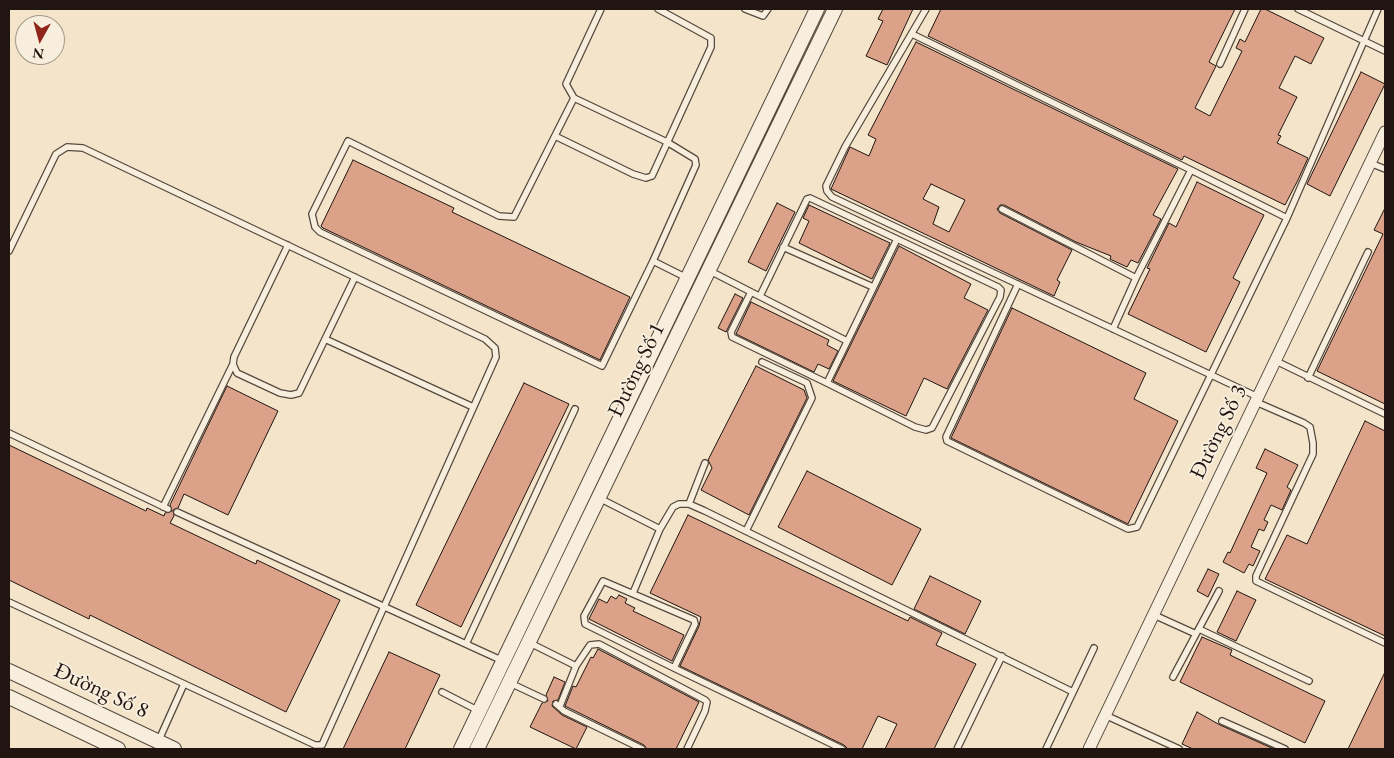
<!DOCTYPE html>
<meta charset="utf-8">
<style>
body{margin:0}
#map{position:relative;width:1394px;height:758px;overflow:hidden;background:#f4e5ca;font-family:"EB Garamond",serif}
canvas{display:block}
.frame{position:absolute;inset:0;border:10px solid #201510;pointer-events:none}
.north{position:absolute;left:15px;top:15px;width:50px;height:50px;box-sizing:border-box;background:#f8eedd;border:1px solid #a2978b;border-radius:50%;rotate:187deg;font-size:14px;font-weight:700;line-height:20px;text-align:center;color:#201510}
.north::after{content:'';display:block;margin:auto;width:18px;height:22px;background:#8f2418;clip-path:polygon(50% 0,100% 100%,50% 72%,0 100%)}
</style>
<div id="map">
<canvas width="1394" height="758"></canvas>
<div class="frame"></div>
<div class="north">N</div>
</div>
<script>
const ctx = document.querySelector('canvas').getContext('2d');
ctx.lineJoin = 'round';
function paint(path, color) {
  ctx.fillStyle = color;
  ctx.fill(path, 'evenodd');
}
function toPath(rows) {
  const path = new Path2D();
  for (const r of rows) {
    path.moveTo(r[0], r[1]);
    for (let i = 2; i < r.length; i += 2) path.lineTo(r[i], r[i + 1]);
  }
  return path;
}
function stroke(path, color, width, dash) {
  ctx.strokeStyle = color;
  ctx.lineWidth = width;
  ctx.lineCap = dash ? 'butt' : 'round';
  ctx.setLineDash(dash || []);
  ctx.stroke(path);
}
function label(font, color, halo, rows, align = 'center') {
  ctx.font = font + ' "EB Garamond",serif';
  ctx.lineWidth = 4;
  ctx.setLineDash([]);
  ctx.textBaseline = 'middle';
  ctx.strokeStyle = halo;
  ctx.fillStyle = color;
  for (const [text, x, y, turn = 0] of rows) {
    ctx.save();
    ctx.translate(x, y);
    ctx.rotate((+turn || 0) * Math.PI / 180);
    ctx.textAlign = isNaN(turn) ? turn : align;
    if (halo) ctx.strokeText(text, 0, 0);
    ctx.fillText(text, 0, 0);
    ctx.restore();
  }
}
const building = toPath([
 [883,9,913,9,887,65,866,56,883,21,878,19,883,9],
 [941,9,1235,9,1209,62,1216,66,1195,108,1210,116,1242,51,1236,48,1240,39,1245,42,1261,9,1265,9,1324,38,1311,64,1295,56,1279,88,1297,97,1278,135,1281,136,1277,143,1308,158,1298,180,1285,205,1184,156,1182,160,928,36,941,9],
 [916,42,1178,169,1153,215,1161,219,1138,263,1131,260,1127,267,1110,259,1111,256,1076,242,1004,205,1000,205,997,209,1000,213,1072,250,1057,280,1060,282,1054,296,831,189,850,147,869,156,876,139,868,135,916,42],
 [931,184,965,200,949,232,933,224,939,207,923,199,931,184],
 [1361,72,1385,84,1330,196,1307,184,1361,72],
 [353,160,454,208,452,212,630,297,600,360,323,228,321,226,353,160],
 [1197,182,1264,215,1233,278,1240,282,1206,352,1128,314,1150,269,1147,268,1169,223,1176,227,1197,182],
 [777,203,795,212,766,271,748,262,777,203],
 [809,205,890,243,872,279,799,243,809,221,803,218,809,205],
 [1385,208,1385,404,1317,371,1383,234,1374,230,1385,208],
 [899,246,971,284,964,298,988,310,947,389,924,378,906,416,833,381,899,246],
 [735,294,743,298,726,332,718,328,735,294],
 [751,302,829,340,827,345,838,351,829,369,818,364,814,372,736,334,751,302],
 [1012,308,1146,373,1134,399,1178,421,1128,524,951,438,1012,308],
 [756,366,804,390,807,398,749,515,701,490,712,468,708,460,756,366],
 [524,383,569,404,461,627,416,605,524,383],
 [227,386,278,411,228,515,184,494,178,508,173,510,174,516,170,523,256,564,257,560,340,600,286,712,90,615,89,619,9,580,9,445,146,511,147,508,164,516,165,513,172,511,170,505,227,386],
 [1365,421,1385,431,1385,636,1265,579,1287,535,1307,544,1365,421],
 [1265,449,1298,465,1287,487,1291,490,1282,510,1271,505,1264,520,1268,522,1264,531,1259,529,1251,547,1260,551,1253,566,1249,564,1244,573,1223,562,1228,552,1230,553,1267,473,1256,468,1265,449],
 [807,471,921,529,892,585,778,527,807,471],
 [688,515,908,621,910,617,942,633,936,645,976,664,934,749,885,749,897,724,878,716,862,749,848,749,844,745,680,666,699,626,701,617,650,593,688,515],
 [1208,569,1219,574,1208,597,1197,591,1208,569],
 [930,576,981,601,965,634,914,609,930,576],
 [1237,591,1256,600,1236,641,1217,632,1237,591],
 [619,595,627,599,625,603,635,608,633,611,684,635,672,661,589,619,599,599,607,603,611,596,616,599,619,595],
 [1202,637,1232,650,1230,655,1325,701,1305,743,1180,682,1202,637],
 [598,649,699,702,676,749,647,749,644,745,565,706,573,686,576,687,591,657,593,658,598,649],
 [389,652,440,675,405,749,343,749,389,652],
 [1385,672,1385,749,1348,749,1385,672],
 [554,677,565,682,558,700,553,701,552,706,562,715,587,727,576,749,530,727,542,703,548,701,546,695,554,677],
 [1197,712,1220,725,1274,749,1193,749,1182,744,1197,712]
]);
const service = toPath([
 [601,9,566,84,574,98,667,142,695,159,696,165,653,261,687,278],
 [745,9,763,16,768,9],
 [926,9,845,147,826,186,827,191,832,197,1258,397],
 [1298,9,1385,51],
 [912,34,1191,170],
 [1220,64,1245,9],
 [574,98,514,217,499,216,348,141,312,214,315,227,320,232,602,366,653,261],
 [555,136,633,174,646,178,652,176,711,47,711,38,658,9],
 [1370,163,1385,169],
 [1002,209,1136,278,1113,329],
 [288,245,234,357,233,364,237,373,280,393,291,395,299,393,355,277],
 [783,247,873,287],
 [9,251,56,154,67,147,83,148,485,339,495,348,496,357,322,745,315,745,9,602],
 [710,271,847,341],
 [1136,278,1191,170,1287,218],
 [1018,284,946,437,947,441,1128,529,1137,527,1287,218,1378,9],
 [751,292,731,332,732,337,827,383,897,239,810,198,807,199,760,296],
 [325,339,473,407],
 [1276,361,1385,414],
 [1308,378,1368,252],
 [827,383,915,427,926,430,932,428,1000,297,1001,290,998,287,897,239],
 [1256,402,1304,423,1310,427,1313,443,1313,454,1256,576,1256,581,1385,643],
 [9,433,168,509],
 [599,498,660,529,633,593],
 [689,504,705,463],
 [163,507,233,364],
 [177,512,503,661],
 [660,529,673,507,679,504,689,504,705,511,1073,692],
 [746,531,812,398,807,383,762,362],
 [1154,615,1196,634],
 [1199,629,1309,681],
 [530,643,576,666],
 [466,644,575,409],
 [674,668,695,624,694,620,603,581,584,616,585,624,674,668,842,749],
 [1173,677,1219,591],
 [510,683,544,699],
 [442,692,479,711],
 [556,704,564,711,642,749],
 [560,706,576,666,590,645,599,644,705,700,707,702,705,711,687,749],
 [1105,715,1179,749],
 [1222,721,1285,749],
 [158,742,184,684],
 [957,749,1002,656],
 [1046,749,1094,648]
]);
const minor = toPath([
 [1089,749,1385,132]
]);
const tertiary = toPath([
 [9,671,174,749],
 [9,697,118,749],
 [461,749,817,9],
 [477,749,835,9]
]);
const streetNames = [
 ["Đường Số 1",637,370,-64],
 ["Đường Số 3",1219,432,-64],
 ["Đường Số 8",101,691,25]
];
paint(building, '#dba189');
stroke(building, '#201510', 1);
stroke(service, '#55493e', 8);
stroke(minor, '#55493e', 13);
stroke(tertiary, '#55493e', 16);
stroke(service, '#f8eedd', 5.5);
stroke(minor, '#f8eedd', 11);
stroke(tertiary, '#f8eedd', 14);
label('22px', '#201510', '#f8eedd', streetNames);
</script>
